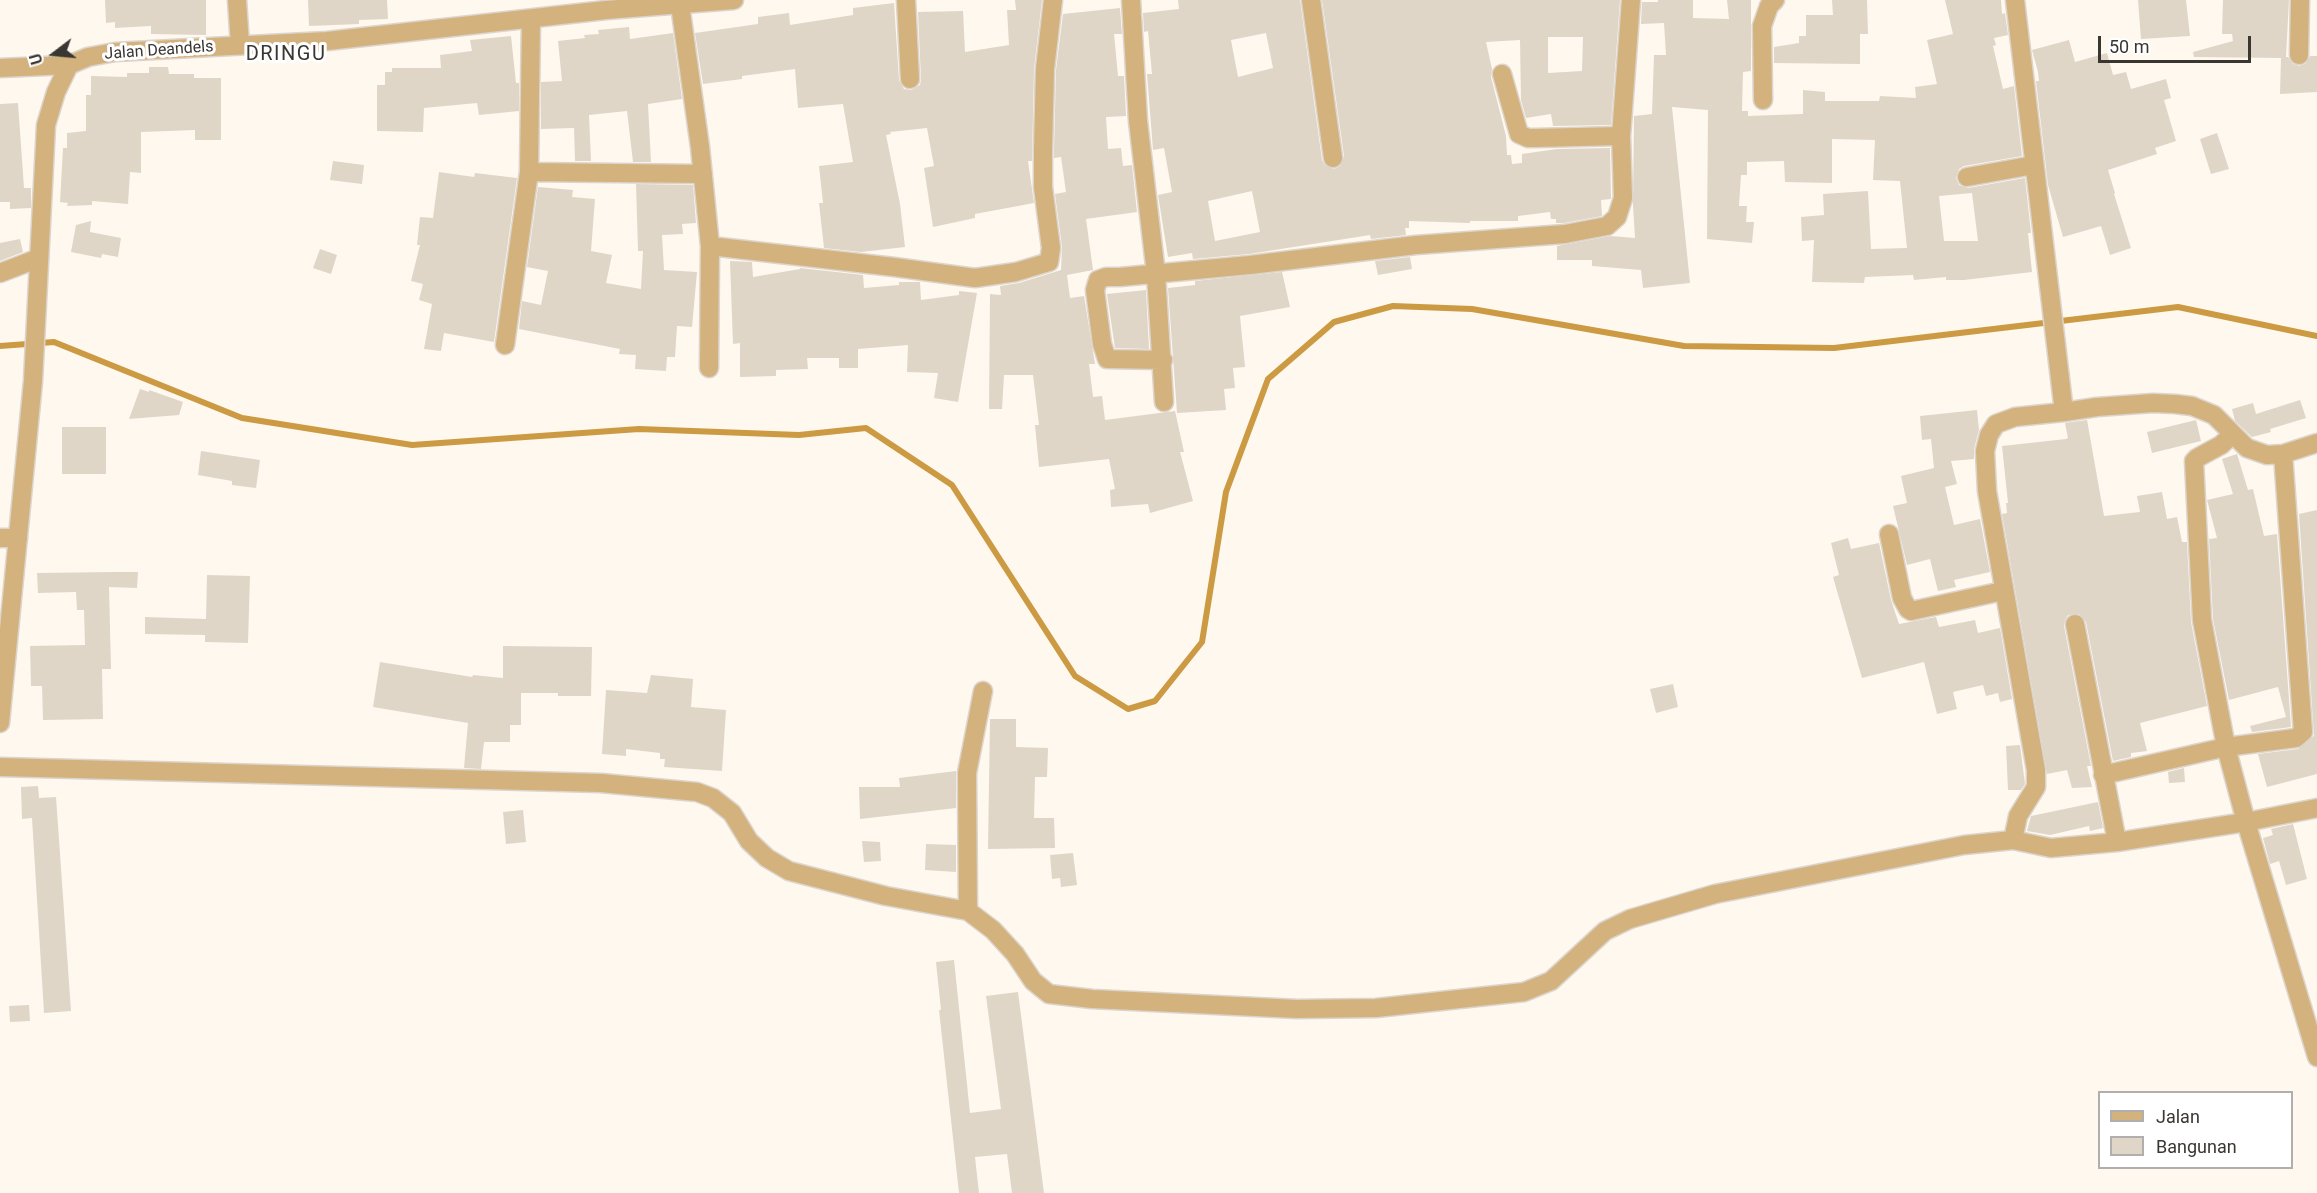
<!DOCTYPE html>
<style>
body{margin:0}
#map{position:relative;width:2317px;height:1193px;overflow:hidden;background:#fef8ef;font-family:Roboto,sans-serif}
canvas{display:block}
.legend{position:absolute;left:2098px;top:1091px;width:195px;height:78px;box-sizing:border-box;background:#fff;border:2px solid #b0afad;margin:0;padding:8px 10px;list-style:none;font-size:18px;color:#3a3631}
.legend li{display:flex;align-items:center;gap:12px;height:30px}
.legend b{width:30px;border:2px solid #b0afad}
.north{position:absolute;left:24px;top:24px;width:60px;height:60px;-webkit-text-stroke:4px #fff;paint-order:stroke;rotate:254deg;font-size:16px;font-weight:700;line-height:24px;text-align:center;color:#3a3631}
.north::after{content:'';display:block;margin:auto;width:21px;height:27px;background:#3a3631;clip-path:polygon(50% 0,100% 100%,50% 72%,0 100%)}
.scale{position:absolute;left:2098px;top:36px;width:153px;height:27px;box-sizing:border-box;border:3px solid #3a3631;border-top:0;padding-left:8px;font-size:18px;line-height:21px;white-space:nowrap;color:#3a3631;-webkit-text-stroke:4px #fff;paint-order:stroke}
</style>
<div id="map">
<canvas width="2317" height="1193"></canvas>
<ul class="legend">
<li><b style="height:8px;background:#d4b27d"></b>Jalan</li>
<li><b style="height:16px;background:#dfd6c8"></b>Bangunan</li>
</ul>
<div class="north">U</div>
<div class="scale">50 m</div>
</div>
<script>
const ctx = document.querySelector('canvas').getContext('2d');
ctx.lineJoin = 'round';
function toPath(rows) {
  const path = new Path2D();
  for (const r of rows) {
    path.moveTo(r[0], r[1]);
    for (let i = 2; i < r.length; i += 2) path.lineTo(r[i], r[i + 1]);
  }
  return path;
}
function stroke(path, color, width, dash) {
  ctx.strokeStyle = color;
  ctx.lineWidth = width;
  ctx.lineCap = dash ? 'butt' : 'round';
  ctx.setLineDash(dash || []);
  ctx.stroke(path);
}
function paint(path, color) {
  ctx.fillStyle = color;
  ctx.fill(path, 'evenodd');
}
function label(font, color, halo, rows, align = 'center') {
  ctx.font = font + ' Roboto,sans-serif';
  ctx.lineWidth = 6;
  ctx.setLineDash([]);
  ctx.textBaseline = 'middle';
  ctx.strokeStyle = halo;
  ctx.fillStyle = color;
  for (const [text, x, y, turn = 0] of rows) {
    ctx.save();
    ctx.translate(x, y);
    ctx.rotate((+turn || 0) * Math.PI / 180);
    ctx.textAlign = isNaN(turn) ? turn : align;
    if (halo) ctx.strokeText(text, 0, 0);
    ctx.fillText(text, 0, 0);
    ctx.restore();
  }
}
const stream = toPath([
 [0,346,54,342,242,418,412,445,639,429,799,435,866,428,952,485,1075,676,1128,709,1155,701,1202,642,1226,492,1268,379,1334,322,1393,306,1472,309,1684,346,1834,348,2178,307,2317,336]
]);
const building = toPath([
 [105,0,206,0,206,35,151,34,151,26,115,28,115,22,106,23],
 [308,0,387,0,388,19,359,20,359,24,309,26],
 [1015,0,1042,0,1034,69,1032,161,1028,161,1034,203,975,214,975,218,933,227,924,168,934,166,927,128,890,132,891,134,886,135,900,204,905,247,861,252,824,248,819,203,823,203,819,166,853,162,843,104,798,108,795,69,742,76,742,79,703,84,695,33,758,24,758,17,789,13,790,25,853,15,853,8,894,3,899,80,904,89,911,90,920,85,921,79,918,12,963,11,965,52,1009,45,1007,10,1016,10],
 [1178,0,1300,0,1322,160,1325,165,1334,169,1340,166,1344,156,1322,0,1620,0,1611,125,1553,126,1551,114,1526,118,1521,100,1520,40,1486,42,1492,69,1491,77,1506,136,1507,155,1511,155,1512,164,1522,163,1522,154,1557,149,1610,148,1611,199,1601,200,1602,216,1564,223,1556,223,1556,219,1551,219,1550,212,1518,216,1518,221,1470,221,1470,223,1409,221,1409,228,1405,228,1406,235,1371,239,1370,235,1249,254,1193,259,1192,253,1168,257,1158,195,1172,192,1164,148,1153,150,1147,74,1152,74,1148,31,1144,32,1143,13,1179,9],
 [1266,33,1273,68,1238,77,1231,40],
 [1548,37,1583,37,1582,71,1548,73],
 [1252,191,1260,232,1215,241,1208,201],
 [1658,0,1693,0,1693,18,1729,19,1727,0,1751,0,1751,71,1743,72,1742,111,1748,111,1748,116,1803,114,1803,90,1825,92,1825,101,1879,101,1880,96,1916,98,1915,87,1937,84,1927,40,1953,34,1945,0,2001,0,2002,14,2005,13,2008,35,1994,38,1996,45,1993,46,2003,89,2014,86,2022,156,1964,166,1959,169,1956,178,1959,185,1968,188,2025,178,2031,233,2028,233,2032,272,1964,280,1946,280,1946,277,1914,280,1913,275,1865,277,1864,283,1812,282,1814,240,1802,241,1801,217,1824,215,1823,194,1868,191,1871,249,1907,248,1900,181,1873,180,1875,140,1832,139,1832,183,1785,182,1784,161,1747,162,1747,175,1741,175,1739,206,1747,206,1746,222,1754,222,1752,243,1707,239,1708,110,1672,107,1690,283,1643,288,1641,270,1592,266,1592,260,1557,260,1557,246,1611,236,1635,238,1633,205,1634,116,1652,114,1654,55,1666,55,1664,23,1641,24,1642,2,1658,2],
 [1972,193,1978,241,1944,241,1939,196],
 [1832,0,1867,0,1868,34,1860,34,1860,64,1774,63,1774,47,1799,43,1799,36,1806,36,1806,15,1833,15],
 [2138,0,2186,0,2190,36,2141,39],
 [2223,0,2289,0,2286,57,2288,57,2293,64,2299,66,2305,64,2310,56,2317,56,2317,92,2280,94,2281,58,2194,57,2193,52,2233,41,2232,34,2222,34],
 [1120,8,1122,34,1114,34,1118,76,1124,76,1126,116,1106,117,1108,149,1121,148,1123,166,1132,165,1137,212,1086,219,1093,270,1067,275,1070,298,1084,296,1095,364,1089,364,1093,397,1102,396,1105,420,1175,411,1184,452,1180,452,1193,501,1150,513,1148,504,1111,507,1110,490,1115,489,1109,459,1039,467,1035,425,1039,425,1033,375,1004,375,1002,409,989,409,990,294,1001,295,1000,286,1019,283,1061,270,1062,247,1055,194,1066,192,1061,157,1054,158,1054,150,1056,70,1063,14],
 [629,27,630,39,673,33,682,99,648,104,651,162,633,162,627,111,589,115,591,161,575,161,574,128,541,129,541,82,562,81,558,41,585,38,584,35,599,34,598,30],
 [511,36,516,83,519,83,519,111,479,115,477,103,424,108,423,132,377,131,377,85,385,85,385,72,392,72,392,68,441,68,440,55,472,51,470,40],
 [2069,40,2075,62,2107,53,2113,75,2126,72,2131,89,2166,79,2171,98,2164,100,2176,141,2155,148,2157,154,2108,170,2115,193,2114,194,2131,248,2110,255,2101,226,2063,237,2048,185,2036,81,2039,81,2038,72,2032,50],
 [149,67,168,67,169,74,194,74,194,78,221,78,221,140,195,140,195,130,141,132,141,173,130,172,128,204,92,201,92,205,67,206,68,203,60,202,63,148,67,148,67,133,86,131,86,95,91,95,91,76,127,77,127,73,149,73],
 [18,103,24,188,31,188,31,208,10,209,10,202,0,202,0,104],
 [2217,133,2229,169,2211,174,2200,139],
 [333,161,364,165,362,184,330,180],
 [439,172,474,177,475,173,517,178,494,342,444,333,441,351,424,349,432,304,419,300,423,284,411,281,420,245,417,245,420,217,433,218],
 [636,184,693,185,696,223,682,224,683,234,662,235,664,270,697,272,692,327,677,326,675,357,667,357,666,371,635,369,636,355,619,354,620,349,519,329,522,301,541,305,548,271,527,267,538,187,573,190,572,197,595,199,591,251,612,255,606,283,641,289,643,251,638,251],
 [91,221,90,232,121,238,118,257,102,254,101,258,71,252,76,225],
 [20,239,23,252,0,261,0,243],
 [320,249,337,255,331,274,313,268],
 [1410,257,1412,269,1378,275,1375,261],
 [730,261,752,262,753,277,800,269,800,268,863,275,864,288,899,285,899,282,920,282,921,300,959,295,959,291,977,293,958,402,934,398,938,373,907,372,908,345,858,349,858,368,839,368,839,358,807,358,808,369,776,370,776,376,740,377,740,343,733,344],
 [1282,272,1290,307,1240,316,1245,367,1233,368,1235,388,1224,389,1226,410,1177,413,1168,288,1195,285,1195,281],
 [1146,290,1149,349,1115,348,1107,294],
 [140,389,149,392,149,390,183,402,179,415,129,419],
 [2300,400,2306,418,2270,429,2271,432,2252,437,2235,421,2232,409,2253,403,2256,414],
 [1977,410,1979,430,1974,449,1974,459,1951,461,1957,484,1945,487,1954,525,1980,519,1990,572,1954,580,1956,587,1938,591,1930,559,1907,565,1893,506,1907,503,1901,476,1934,468,1931,439,1922,440,1920,416],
 [2087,420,2104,516,2140,512,2137,496,2162,492,2167,519,2177,517,2182,542,2187,542,2191,622,2207,706,2140,723,2147,751,2131,753,2131,757,2113,761,2086,622,2079,614,2068,615,2065,620,2064,626,2091,766,2087,766,2092,787,2072,788,2067,770,2047,774,2002,514,2007,513,2006,503,2008,503,2002,446,2066,439,2068,438,2065,423],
 [2196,420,2201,441,2152,453,2147,432],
 [62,427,106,427,106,474,62,474],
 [201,451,260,460,256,488,232,485,232,481,198,475],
 [2237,454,2248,490,2253,489,2264,536,2277,534,2291,727,2252,732,2250,726,2286,717,2278,687,2229,700,2213,619,2209,539,2217,538,2207,500,2233,494,2222,459],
 [2317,510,2317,774,2267,787,2258,754,2298,749,2314,736,2299,514],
 [1848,538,1851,549,1879,543,1891,600,1899,624,1936,617,1939,627,1975,620,1978,633,2000,628,2012,699,2000,702,1998,693,1986,696,1983,685,1953,692,1957,709,1937,714,1924,662,1862,678,1833,577,1839,575,1831,543],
 [116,572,138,572,137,588,109,587,111,669,102,669,103,719,43,720,42,686,31,686,30,646,85,645,84,610,77,610,76,592,38,593,37,573],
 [207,575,250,576,248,643,205,642,205,635,145,634,145,617,206,619],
 [503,646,592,647,591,696,558,696,558,693,521,693,521,725,510,725,510,742,484,742,481,769,464,768,468,723,373,707,380,662,472,677,473,675,503,678],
 [651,675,693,679,691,707,726,710,722,771,664,767,665,759,660,759,660,753,626,749,626,756,602,754,606,690,647,693],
 [1673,684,1678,707,1656,713,1650,689],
 [990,719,1016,719,1016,747,1048,748,1047,777,1035,777,1034,818,1054,818,1055,848,988,849],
 [2020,745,2025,784,2021,790,2008,790,2006,746],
 [2184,768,2185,782,2169,783,2168,772],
 [956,771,956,808,860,819,859,787,900,787,899,778],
 [38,786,39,798,56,797,71,1011,44,1013,32,818,22,819,21,787],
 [2098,802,2103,828,2090,831,2089,826,2050,835,2027,831,2031,816],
 [523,810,526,842,506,844,503,812],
 [2293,824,2307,879,2286,885,2279,861,2270,864,2263,838,2273,835,2271,829],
 [862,841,880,842,881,861,864,862],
 [926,844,956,845,956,872,925,870],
 [1073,853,1077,885,1061,887,1060,878,1052,879,1050,855],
 [954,960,970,1113,1001,1109,986,996,1018,992,1044,1193,1012,1193,1007,1154,975,1157,979,1193,959,1193,939,1010,941,1010,936,962],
 [29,1005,30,1021,10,1022,9,1006]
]);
const minor = toPath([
 [237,0,240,45],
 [906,0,910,79],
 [1131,0,1138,121,1156,274,1164,402],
 [1311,0,1333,158],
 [680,5,700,147,710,246,709,368],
 [2299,55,2300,0],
 [0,68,69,65],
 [1502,74,1519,134,1528,138,1535,138,1621,136],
 [1763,100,1762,26,1769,6,1775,0],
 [529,172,703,174],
 [1967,177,2034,165],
 [710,246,894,267,975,278,1016,272,1049,262,1051,248,1043,187,1043,150,1045,69,1053,0],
 [0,273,39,258],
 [505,345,529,172,531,19],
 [1163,360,1107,359,1102,344,1095,290,1098,280,1106,277,1120,277,1250,265,1416,245,1565,234,1607,226,1617,217,1623,198,1621,136,1631,0],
 [2064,412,2097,407,2153,403,2175,404,2192,406,2214,415,2247,448,2267,455,2283,454,2317,443],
 [2233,434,2221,445,2197,458,2194,461,2202,620,2226,747,2246,822,2317,1057],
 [1889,534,1902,598,1908,609,1911,611,2003,591],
 [0,538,18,538],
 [2075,624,2117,842],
 [0,767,601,783,697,792,713,798,732,813,749,841,767,858,789,871,886,896,968,911,993,930,1015,954,1033,981,1049,994,1092,999,1297,1009,1376,1008,1524,992,1551,981,1605,931,1630,919,1715,894,1964,845,2013,840,2051,848,2117,842,2246,822,2317,808],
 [2103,775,2226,747,2296,738,2303,732,2283,454],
 [2013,840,2018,816,2036,787,2036,770,1987,491,1985,451,1989,435,1996,424,2015,417,2064,412,2015,0],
 [968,911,967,773,983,691]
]);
const tertiary = toPath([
 [0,723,33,381,46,125,56,92,69,65,88,57,115,52,327,41,606,10,734,0]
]);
const streetNames = [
 ["Jalan Deandels",159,51,-4]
];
const quarterNames = [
 ["DRINGU",286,55]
];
stroke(stream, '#cc9a43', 6);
paint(building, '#dfd6c8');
stroke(minor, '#dbd5cd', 21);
stroke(tertiary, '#dbd5cd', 21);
stroke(minor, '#d4b27d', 18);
stroke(tertiary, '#d4b27d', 18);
label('16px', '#3a3631', '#fff', streetNames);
ctx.letterSpacing = '1.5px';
label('20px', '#3a3631', '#fff', quarterNames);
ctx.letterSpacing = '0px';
</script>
